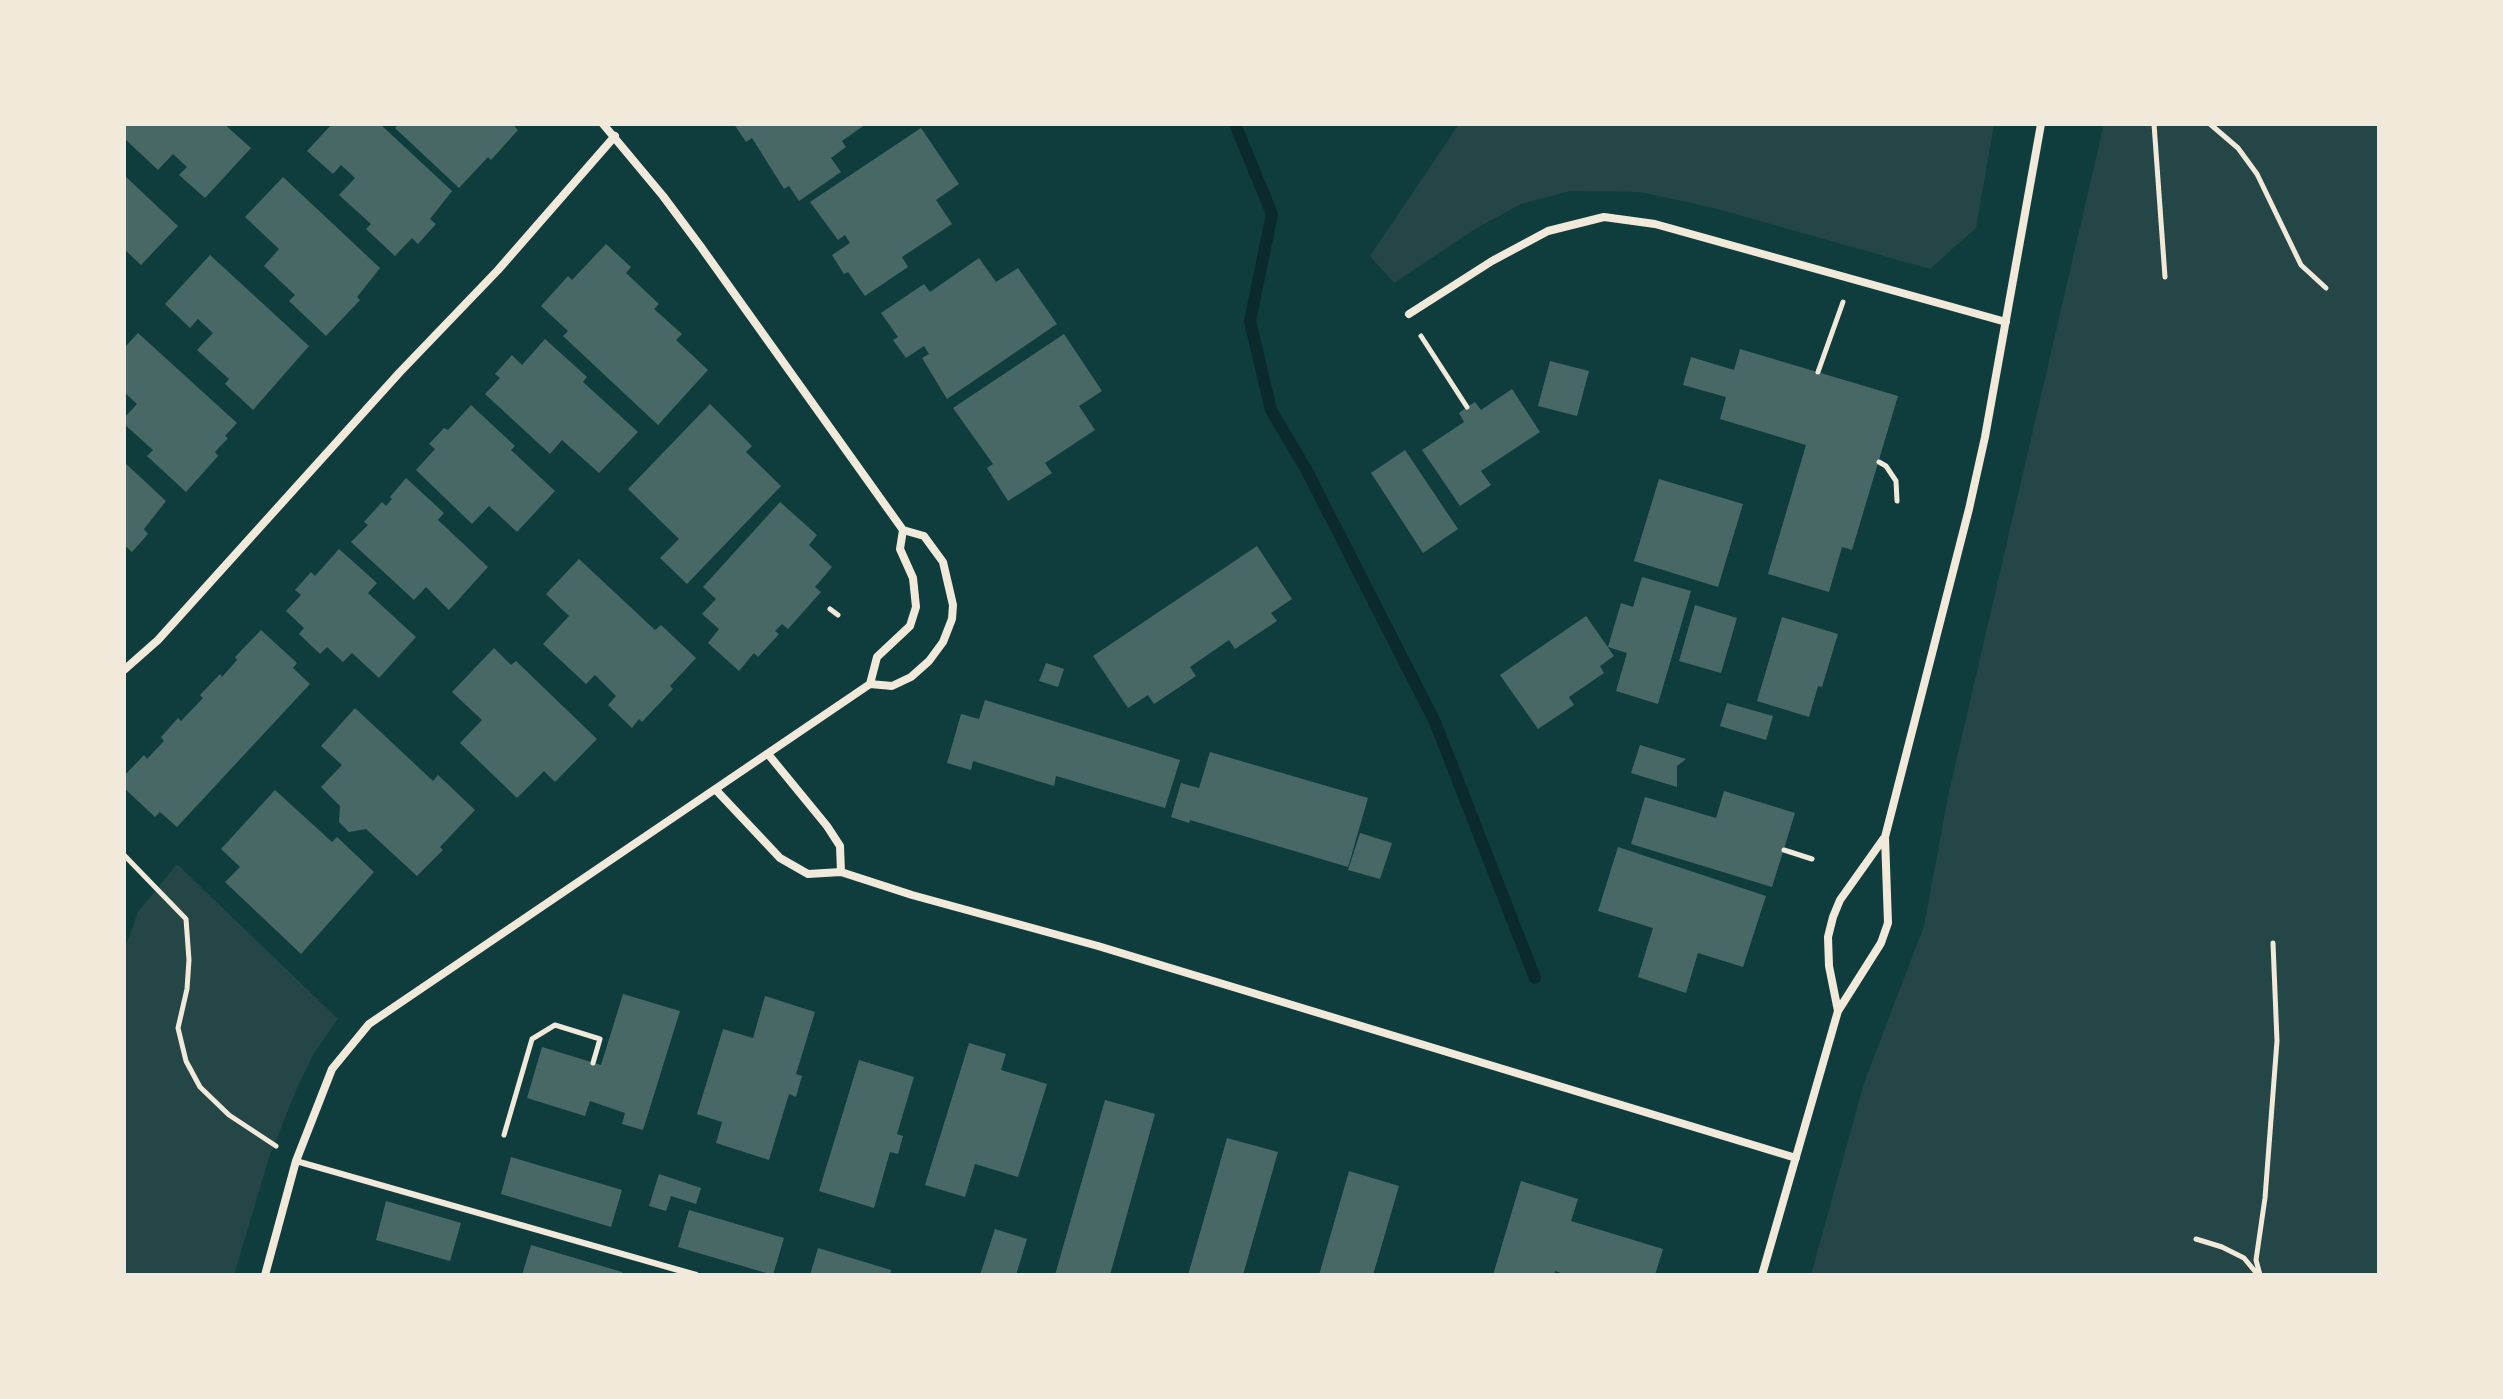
<!DOCTYPE html>
<style>
body{margin:0}
#map{position:relative;width:2503px;height:1399px;overflow:hidden;background:#0f3d3e;font-family:Inter,sans-serif}
canvas{display:block}
.frame{position:absolute;inset:0;border:126px solid #f1e9da;pointer-events:none}
</style>
<div id="map">
<canvas width="2503" height="1399"></canvas>
<div class="frame"></div>
</div>
<script>
const ctx = document.querySelector('canvas').getContext('2d');
ctx.lineJoin = 'round';
function paint(path, color) {
  ctx.fillStyle = color;
  ctx.fill(path, 'evenodd');
}
function toPath(rows) {
  const path = new Path2D();
  for (const r of rows) {
    path.moveTo(r[0], r[1]);
    for (let i = 2; i < r.length; i += 2) path.lineTo(r[i], r[i + 1]);
  }
  return path;
}
function stroke(path, color, width, dash) {
  ctx.strokeStyle = color;
  ctx.lineWidth = width;
  ctx.lineCap = dash ? 'butt' : 'round';
  ctx.setLineDash(dash || []);
  ctx.stroke(path);
}
const green = toPath([
 [1459,124,1994,124,1976,228,1930,269,1714,208,1640,192,1570,191,1521,204,1475,229,1394,283,1370,256],
 [2104,124,2379,124,2379,1275,1811,1275,1864,1083,1924,926,1949,792],
 [177,864,338,1019,314,1053,297,1088,269,1158,234,1275,124,1275,124,951,138,912]
]);
const stream = toPath([
 [1235,124,1272,214,1250,321,1271,410,1307,471,1435,722,1535,978]
]);
const building = toPath([
 [124,124,224,124,251,148,205,198,179,175,187,167,173,154,158,170,126,140,124,142],
 [332,124,380,124,452,191,430,219,436,224,418,244,412,238,395,256,366,229,371,224,339,195,355,178,341,165,333,174,307,151],
 [399,124,512,124,518,130,491,160,488,157,459,188,395,128],
 [734,124,866,124,842,141,846,147,831,158,841,172,799,201,789,186,784,189,752,138,746,142],
 [921,128,959,184,936,200,952,224,902,257,908,267,865,296,848,272,844,274,832,255,850,243,845,235,838,240,810,202],
 [124,175,178,226,141,265,124,249],
 [283,177,380,268,357,297,360,300,326,336,289,301,295,295,264,266,279,249,245,217],
 [606,244,631,267,626,273,659,304,654,309,682,334,676,340,708,370,658,425,563,336,568,331,541,306,568,276,572,280],
 [210,255,309,346,253,410,225,384,229,379,197,350,213,333,198,319,190,328,165,304],
 [979,258,996,282,1018,268,1057,324,947,399,922,358,929,354,924,346,906,358,893,340,898,337,881,313,924,284,930,292],
 [138,333,237,423,225,436,228,438,215,452,218,456,186,492,147,456,153,450,124,424,124,418,137,404,124,392,124,348],
 [1064,334,1102,391,1079,406,1095,430,1045,463,1052,473,1008,501,987,468,993,464,953,408],
 [545,339,587,377,583,382,638,432,599,473,562,440,550,454,485,394,500,378,495,374,512,355,522,365],
 [1740,349,1898,396,1852,550,1842,547,1829,592,1768,574,1806,445,1720,419,1726,397,1683,385,1691,357,1734,370],
 [1550,361,1589,371,1577,416,1538,406],
 [1512,389,1540,432,1481,471,1491,485,1460,506,1422,450,1464,422,1459,413,1467,407,1475,402,1481,410],
 [710,404,752,446,746,452,781,486,687,584,660,558,679,539,628,489],
 [471,405,515,446,511,450,555,491,517,532,489,506,472,524,416,470,435,449,429,444,444,428,448,430],
 [1405,450,1458,529,1423,553,1371,473],
 [124,462,166,501,144,529,148,534,132,552,124,545],
 [406,478,444,513,438,520,488,567,449,610,426,587,414,600,351,542,368,525,364,522,382,502,386,506,392,499,390,497],
 [1659,479,1743,504,1718,587,1634,561],
 [780,502,817,535,809,545,832,567,815,587,821,592,788,629,782,624,775,631,779,634,758,657,754,653,739,671,708,643,719,629,702,614,716,599,703,587],
 [1257,546,1292,599,1271,613,1277,621,1235,649,1229,640,1190,667,1196,676,1154,704,1148,695,1128,708,1093,656],
 [339,549,377,583,368,593,416,637,379,678,352,653,343,662,327,647,320,654,299,634,304,628,286,611,301,595,295,590,311,572,315,576],
 [579,559,655,630,661,625,696,658,670,686,673,689,642,722,639,719,632,728,608,705,616,696,595,675,586,684,543,644,569,616,546,594],
 [1642,577,1691,591,1658,704,1616,691,1627,653,1608,647,1621,603,1633,607],
 [1695,605,1737,618,1721,673,1679,661],
 [1586,616,1614,656,1600,666,1604,673,1569,697,1574,705,1538,729,1500,675],
 [1782,617,1838,634,1822,687,1818,686,1809,717,1757,701],
 [261,630,297,663,293,668,310,684,177,827,160,812,155,817,124,788,124,776,144,755,147,759,164,741,161,737,178,718,181,721,203,698,200,695,220,674,222,677,237,660,235,657],
 [494,648,511,665,516,661,597,739,555,782,544,771,517,798,460,743,482,720,452,692],
 [1046,663,1064,669,1058,687,1039,681],
 [985,700,1180,760,1165,808,1056,776,1054,786,973,761,971,770,947,763,961,714,979,719],
 [1727,703,1773,716,1766,740,1720,726],
 [355,708,433,781,438,775,475,810,440,847,443,850,417,876,366,829,349,832,339,822,340,806,321,787,342,765,321,746],
 [1640,745,1686,759,1677,766,1677,787,1631,773],
 [1210,752,1368,798,1348,867,1190,820,1189,823,1171,817,1181,783,1199,788],
 [275,790,332,842,337,837,374,872,301,954,225,882,240,867,221,849],
 [1724,791,1795,813,1772,887,1631,844,1645,797,1716,818],
 [1360,833,1392,843,1380,879,1348,870],
 [1618,847,1766,896,1743,967,1698,953,1686,993,1638,977,1653,928,1598,911],
 [623,994,680,1011,643,1130,622,1124,625,1113,590,1101,585,1116,527,1098,542,1047,601,1065],
 [765,996,815,1012,796,1074,802,1076,796,1097,789,1094,769,1160,716,1143,722,1122,697,1114,723,1029,753,1038],
 [969,1043,1006,1054,1001,1070,1047,1084,1018,1177,975,1164,965,1197,925,1185],
 [859,1060,914,1077,897,1134,903,1136,898,1154,890,1152,874,1208,819,1191],
 [1105,1100,1155,1114,1110,1275,1055,1275],
 [1227,1138,1278,1152,1243,1275,1188,1275],
 [511,1157,622,1190,611,1227,501,1194],
 [1349,1171,1399,1186,1373,1275,1319,1275],
 [659,1174,701,1188,696,1204,671,1196,666,1211,649,1206],
 [1521,1181,1578,1199,1571,1221,1663,1249,1655,1275,1567,1275,1555,1271,1554,1275,1493,1275],
 [386,1201,461,1223,450,1261,376,1240],
 [689,1210,784,1238,773,1275,678,1247],
 [995,1229,1027,1239,1016,1275,980,1275],
 [531,1245,622,1272,621,1275,522,1275],
 [818,1248,891,1270,890,1275,810,1275]
]);
const path = toPath([
 [2154,124,2165,277],
 [2210,124,2238,148,2257,174,2301,265,2326,288],
 [1421,336,1467,407],
 [1818,372,1843,302],
 [1879,462,1886,466,1896,481,1897,501],
 [830,609,838,615],
 [1784,850,1812,859],
 [124,855,186,919,189,960,187,989,178,1028,186,1061,200,1087,229,1115,276,1146],
 [504,1135,532,1039,555,1025,600,1039,593,1063],
 [2196,1239,2222,1247,2244,1258,2258,1275],
 [2260,1275,2256,1260,2265,1198,2277,1041,2273,943]
]);
const service = toPath([
 [296,1161,696,1275]
]);
const minor = toPath([
 [603,124,663,196,701,247,903,530,924,536,943,562,953,605,952,619,943,642,929,661,911,677,892,686,870,684],
 [1409,314,1492,261,1548,231,1604,217,1655,224,2006,322],
 [124,670,158,640,400,372,498,270,615,136],
 [870,684,877,657,910,626,916,607,913,578,900,549,903,530],
 [768,754,827,826,840,846,841,872],
 [716,790,780,858,808,874,841,872,912,895,1098,946,1796,1158],
 [1838,1011,1829,966,1828,937,1833,917,1840,900,1884,838],
 [265,1275,296,1161,332,1069,369,1024,870,684],
 [1762,1275,1838,1011,1881,943,1888,923,1885,837,1969,509,1985,437,2041,124]
]);
paint(green, '#244646');
stroke(stream, '#0a2a2b', 12);
paint(building, '#486865');
stroke(path, '#f1e9da', 5);
stroke(service, '#f1e9da', 6);
stroke(minor, '#f1e9da', 8);
</script>
